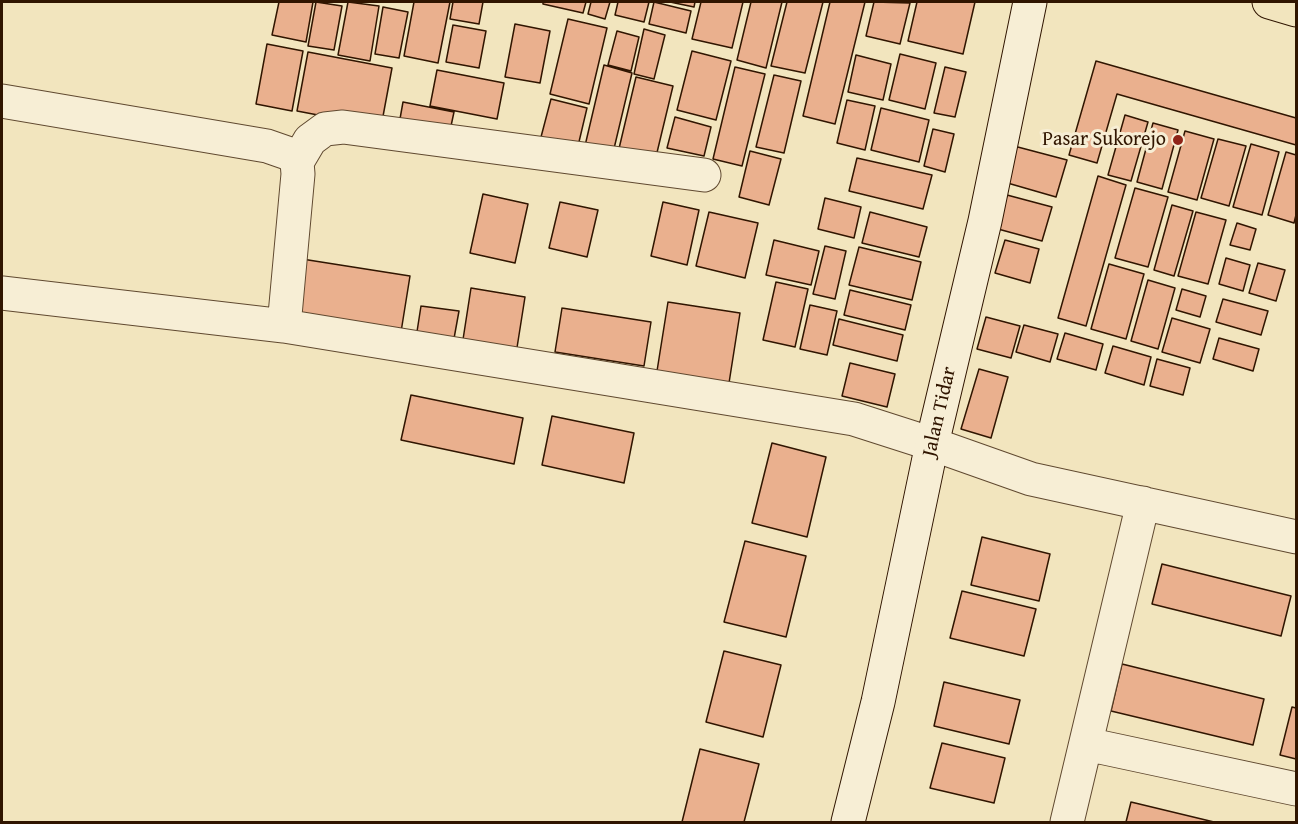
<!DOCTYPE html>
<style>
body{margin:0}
#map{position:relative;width:1298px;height:824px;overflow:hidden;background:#f2e5be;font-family:"Gentium Book Plus",serif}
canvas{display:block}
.frame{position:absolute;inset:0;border:3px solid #301500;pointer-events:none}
</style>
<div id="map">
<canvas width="1298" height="824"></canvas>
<div class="frame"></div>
</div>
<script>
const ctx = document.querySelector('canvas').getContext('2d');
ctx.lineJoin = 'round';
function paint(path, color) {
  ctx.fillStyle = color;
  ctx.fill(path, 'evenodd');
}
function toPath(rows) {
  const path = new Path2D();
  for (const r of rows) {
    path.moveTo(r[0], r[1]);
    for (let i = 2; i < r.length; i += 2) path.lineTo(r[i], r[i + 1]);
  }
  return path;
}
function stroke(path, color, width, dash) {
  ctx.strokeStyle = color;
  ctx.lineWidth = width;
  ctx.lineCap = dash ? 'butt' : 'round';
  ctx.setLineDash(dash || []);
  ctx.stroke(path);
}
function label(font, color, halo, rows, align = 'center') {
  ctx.font = font + ' "Gentium Book Plus",serif';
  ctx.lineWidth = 6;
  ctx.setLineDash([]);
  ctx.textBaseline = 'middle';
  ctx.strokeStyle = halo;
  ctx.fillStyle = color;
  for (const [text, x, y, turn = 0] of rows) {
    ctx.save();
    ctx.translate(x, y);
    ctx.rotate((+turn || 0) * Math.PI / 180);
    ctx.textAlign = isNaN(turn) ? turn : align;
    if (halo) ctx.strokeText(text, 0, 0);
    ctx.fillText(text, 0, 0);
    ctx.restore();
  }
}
const building = toPath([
 [279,2,313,2,306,42,272,35,279,2],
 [316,2,342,6,334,50,308,46,316,2],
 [348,2,379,6,370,61,338,55,348,2],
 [414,2,450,2,438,63,404,56,414,2],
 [453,2,483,2,479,24,450,19,453,2],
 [543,2,586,2,583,13,543,4,543,2],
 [591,2,610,2,605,19,588,14,591,2],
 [618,2,649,2,644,22,615,15,618,2],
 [654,2,691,11,686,33,649,24,654,2],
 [670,2,695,2,694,7,670,2],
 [701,2,743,2,732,48,692,39,701,2],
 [751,2,782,2,766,68,737,60,751,2],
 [787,2,823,2,805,73,771,66,787,2],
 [830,2,865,2,835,124,803,116,830,2],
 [874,2,910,3,900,44,866,36,874,2],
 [917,2,975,2,963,54,908,41,917,2],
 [383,7,408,12,399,58,375,54,383,7],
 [568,19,607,28,589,104,550,94,568,19],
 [515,24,550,31,540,83,505,77,515,24],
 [453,25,486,31,479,68,446,62,453,25],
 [644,29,665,35,654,79,634,74,644,29],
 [617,31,639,37,631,71,608,65,617,31],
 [267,44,303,51,292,111,256,104,267,44],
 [692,51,731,61,716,120,677,110,692,51],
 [308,52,392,68,381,127,297,111,308,52],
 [900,54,936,63,925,109,889,100,900,54],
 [856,55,891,64,883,100,848,92,856,55],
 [1096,61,1296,118,1296,145,1117,94,1097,163,1069,155,1096,61],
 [604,65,632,73,612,157,584,150,604,65],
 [735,67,765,74,742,166,713,159,735,67],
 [945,67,966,72,955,117,934,113,945,67],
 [437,70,504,83,497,119,430,106,437,70],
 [774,75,801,81,784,153,756,147,774,75],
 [636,77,673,86,654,165,617,157,636,77],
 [551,99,587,108,578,146,541,137,551,99],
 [847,100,875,106,865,150,837,143,847,100],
 [403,102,454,112,448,140,398,130,403,102],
 [881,108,929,120,919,162,871,150,881,108],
 [1125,115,1148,122,1131,181,1108,175,1125,115],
 [675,117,711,127,704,156,667,148,675,117],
 [1153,123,1178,130,1162,189,1137,182,1153,123],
 [933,129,954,134,945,172,924,166,933,129],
 [1185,131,1214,139,1197,200,1168,192,1185,131],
 [1218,139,1246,146,1229,206,1201,198,1218,139],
 [1251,144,1279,152,1262,215,1233,207,1251,144],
 [1014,146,1067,160,1056,197,1004,182,1014,146],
 [750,151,781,159,769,205,739,197,750,151],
 [1286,152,1296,155,1296,215,1294,223,1268,215,1286,152],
 [857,158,932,175,923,209,849,191,857,158],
 [1098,176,1126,185,1086,326,1058,318,1098,176],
 [1135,188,1168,197,1148,267,1115,258,1135,188],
 [483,194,528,204,515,263,470,253,483,194],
 [1007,195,1052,207,1042,241,998,229,1007,195],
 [825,198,861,207,854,238,818,229,825,198],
 [560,202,598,210,587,257,549,248,560,202],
 [663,202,699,210,687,265,651,256,663,202],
 [1172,205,1193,211,1174,276,1154,270,1172,205],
 [709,212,758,223,745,278,696,266,709,212],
 [870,212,927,227,919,257,862,243,870,212],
 [1196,212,1226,220,1208,284,1178,276,1196,212],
 [1237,223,1256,229,1250,250,1230,245,1237,223],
 [774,240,819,251,811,285,766,275,774,240],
 [1005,240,1039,249,1030,283,995,273,1005,240],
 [825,246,846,251,835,299,813,294,825,246],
 [859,247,921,262,912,300,849,285,859,247],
 [1226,258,1250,265,1243,291,1219,284,1226,258],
 [302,259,410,276,401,332,293,314,302,259],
 [1258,263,1285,270,1276,301,1249,293,1258,263],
 [1109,264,1144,274,1126,339,1091,329,1109,264],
 [1148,280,1175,288,1158,349,1131,341,1148,280],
 [776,282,808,289,795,347,763,340,776,282],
 [471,288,525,297,516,354,462,346,471,288],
 [1182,289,1206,296,1200,317,1176,310,1182,289],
 [850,290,911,305,905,330,844,315,850,290],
 [1223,299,1268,311,1261,335,1216,322,1223,299],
 [668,302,740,313,729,383,657,371,668,302],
 [810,305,837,311,827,355,800,349,810,305],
 [421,306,459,311,453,344,416,338,421,306],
 [562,308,651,322,644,366,555,352,562,308],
 [986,317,1020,326,1011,358,977,349,986,317],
 [1172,318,1210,329,1200,363,1162,352,1172,318],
 [839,319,903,335,897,361,833,345,839,319],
 [1024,325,1058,334,1050,362,1016,352,1024,325],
 [1065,333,1103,344,1096,370,1057,359,1065,333],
 [1219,338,1259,349,1253,371,1213,359,1219,338],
 [1113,346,1151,357,1144,385,1105,373,1113,346],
 [1157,359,1190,368,1183,395,1150,386,1157,359],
 [850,363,895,374,887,407,842,396,850,363],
 [979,369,1008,377,991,438,961,429,979,369],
 [411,395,523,418,514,464,401,440,411,395],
 [552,416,634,433,624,483,542,465,552,416],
 [772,443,826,457,807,537,752,523,772,443],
 [982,537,1050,554,1039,601,971,585,982,537],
 [745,541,806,556,786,637,724,622,745,541],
 [1162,564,1291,596,1281,636,1152,604,1162,564],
 [962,591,1036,609,1024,656,950,638,962,591],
 [724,651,781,665,763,737,706,722,724,651],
 [1122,664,1264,699,1253,745,1111,711,1122,664],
 [944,682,1020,700,1009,744,934,726,944,682],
 [1292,707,1296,708,1296,759,1280,755,1292,707],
 [942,743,1005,758,994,803,930,788,942,743],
 [700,749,759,764,744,822,682,822,700,749],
 [1131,802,1214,822,1126,822,1131,802]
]);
const minor = toPath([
 [2,101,267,146,290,154,297,162,298,174,284,326],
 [297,162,310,140,325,129,343,127,704,175],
 [2,293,284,326,854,419,932,444,1031,479,1296,537],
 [1086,744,1296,789],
 [1067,822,1143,503]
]);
const secondary = toPath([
 [848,822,878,702,932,444,985,221,1030,2]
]);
const trunk = toPath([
 [1269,2,1296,10]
]);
const markers = [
 [1178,140,6,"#8f2418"]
];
const poiNames = [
 ["Pasar Sukorejo",1166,140]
];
const streetNames = [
 ["Jalan Tidar",940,412,-77]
];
paint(building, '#eab08e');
stroke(building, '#301500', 1.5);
stroke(minor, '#604930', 35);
stroke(secondary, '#301500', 35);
stroke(trunk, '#301500', 35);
stroke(minor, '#f7eed5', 33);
stroke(secondary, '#f7eed5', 33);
stroke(trunk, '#f2e5be', 33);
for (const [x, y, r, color] of markers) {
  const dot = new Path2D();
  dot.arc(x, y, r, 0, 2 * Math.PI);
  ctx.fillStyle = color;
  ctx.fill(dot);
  stroke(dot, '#f7eed5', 2);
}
label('20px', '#301500', '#f7eed5', poiNames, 'right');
label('20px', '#301500', '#f7eed5', streetNames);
</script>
